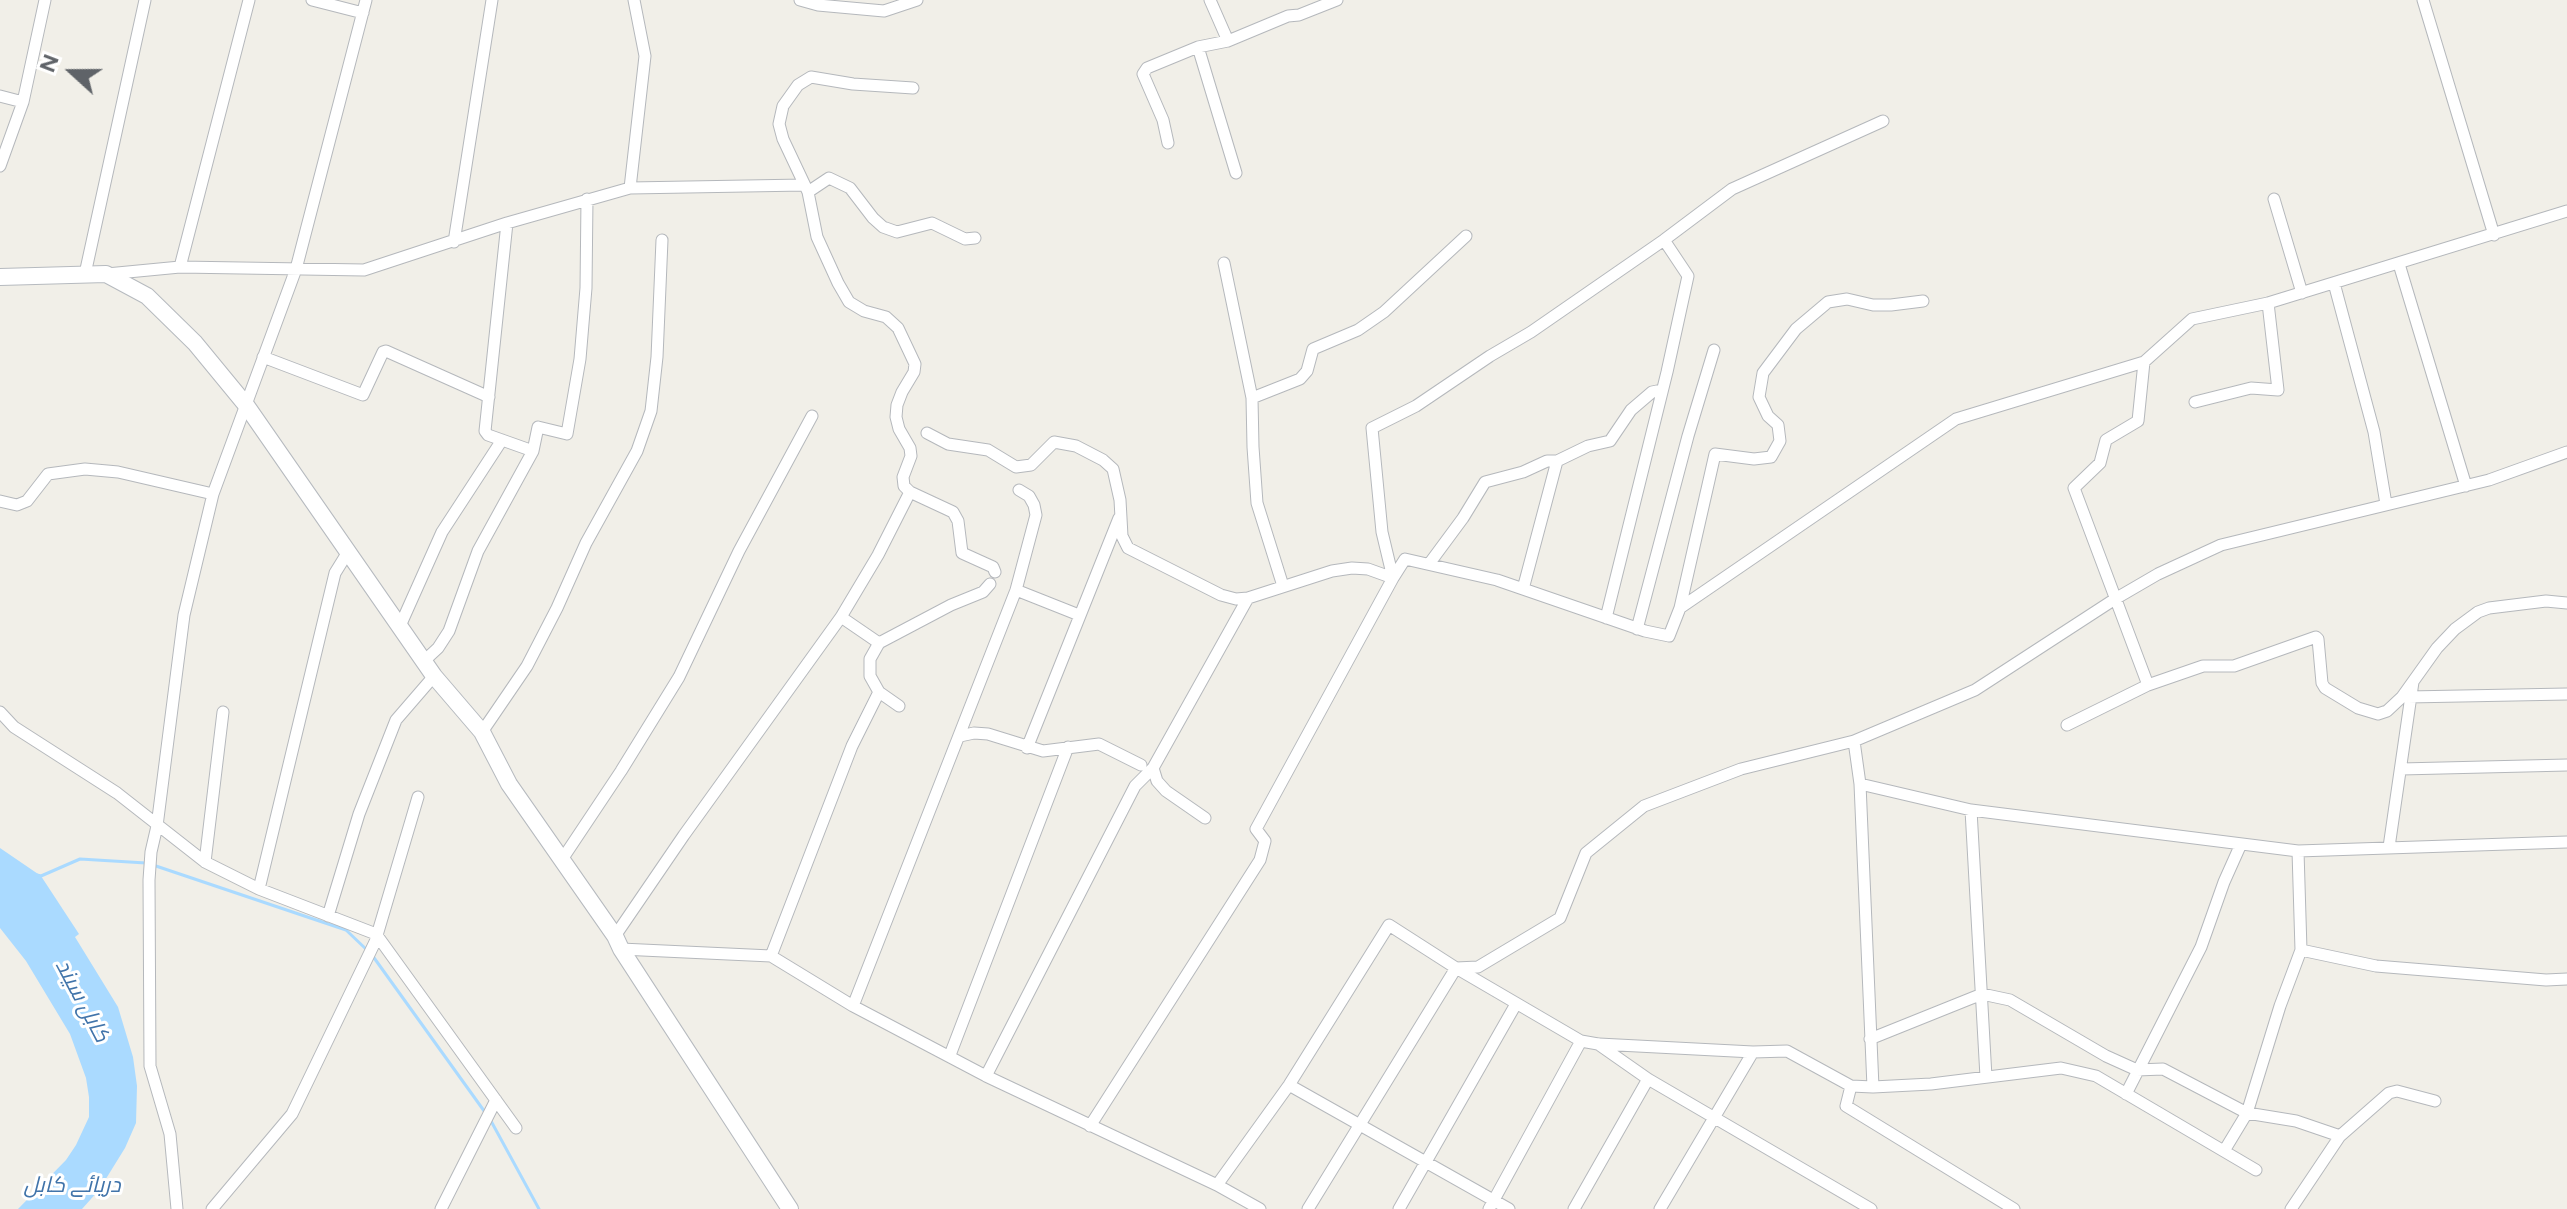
<!DOCTYPE html>
<meta charset="utf-8">
<style>
body{margin:0}
#map{position:relative;width:2567px;height:1209px;overflow:hidden;background:#f1efe8;font-family:Figtree,sans-serif}
canvas{display:block}
.north{position:absolute;left:32px;top:32px;width:80px;height:80px;-webkit-text-stroke:6px #fff;paint-order:stroke;rotate:291deg;font-size:22px;font-weight:700;line-height:32px;text-align:center;color:#5f6368}
.north::after{content:'';display:block;margin:auto;width:28px;height:36px;background:#5f6368;clip-path:polygon(50% 0,100% 100%,50% 72%,0 100%)}
</style>
<div id="map">
<canvas width="2567" height="1209"></canvas>
<div class="north">N</div>
</div>
<script>
const ctx = document.querySelector('canvas').getContext('2d');
ctx.lineJoin = 'round';
function paint(path, color) {
  ctx.fillStyle = color;
  ctx.fill(path, 'evenodd');
}
function toPath(rows) {
  const path = new Path2D();
  for (const r of rows) {
    path.moveTo(r[0], r[1]);
    for (let i = 2; i < r.length; i += 2) path.lineTo(r[i], r[i + 1]);
  }
  return path;
}
function stroke(path, color, width, dash) {
  ctx.strokeStyle = color;
  ctx.lineWidth = width;
  ctx.lineCap = dash ? 'butt' : 'round';
  ctx.setLineDash(dash || []);
  ctx.stroke(path);
}
function label(font, color, halo, rows, align = 'center') {
  ctx.font = font + ' Figtree,Cairo,sans-serif';
  ctx.lineWidth = 6;
  ctx.setLineDash([]);
  ctx.textBaseline = 'middle';
  ctx.strokeStyle = halo;
  ctx.fillStyle = color;
  for (const [text, x, y, turn = 0] of rows) {
    ctx.save();
    ctx.translate(x, y);
    ctx.rotate((+turn || 0) * Math.PI / 180);
    ctx.textAlign = isNaN(turn) ? turn : align;
    if (halo) ctx.strokeText(text, 0, 0);
    ctx.fillText(text, 0, 0);
    ctx.restore();
  }
}
const water = toPath([
 [0,848,41,876,79,934,75,937,118,1007,133,1057,137,1086,136,1123,125,1148,99,1190,82,1209,18,1209,66,1160,76,1145,89,1117,89,1097,86,1078,70,1034,26,961,0,928]
]);
const stream = toPath([
 [153,865,346,930,367,950],
 [37,875,41,876,80,859,146,863],
 [372,955,487,1115],
 [491,1121,539,1209]
]);
const street = toPath([
 [312,0,363,13],
 [800,0,818,5,884,11,917,0],
 [1210,0,1228,41],
 [2423,0,2494,235],
 [1198,47,1236,173],
 [913,88,853,84,811,77,798,85,783,106,779,124,783,139,808,192,817,237,838,283,849,302,864,311,886,317,898,328,915,364,914,372,902,392,897,405,896,417,899,429,910,448,911,456,903,477,904,486,910,492,953,512,958,521,962,553,993,567,995,572],
 [0,96,23,102],
 [1168,143,1163,120,1143,74,1147,68,1198,47,1228,41,1288,16,1299,15,1337,0],
 [0,166,23,102,45,0],
 [630,188,804,185],
 [808,192,829,178,850,188,873,218,883,227,897,232,932,223,965,239,975,238],
 [2274,199,2302,293],
 [507,223,485,431,488,435,533,451],
 [454,242,492,0],
 [1224,263,1252,398,1253,447,1257,503,1283,586],
 [2399,264,2466,486],
 [180,267,249,0],
 [85,274,145,0],
 [107,274,180,267,364,270,507,223,630,188,645,56,634,0],
 [2334,283,2374,432,2386,504],
 [263,357,363,395,383,352,386,351,489,397],
 [1252,398,1300,379,1307,371,1313,349,1358,330,1384,312,1466,236],
 [2195,402,2251,388,2278,390,2268,303],
 [927,433,948,444,988,450,1016,467,1031,465,1054,442,1076,446,1103,460,1113,469,1120,500,1122,536,1128,548,1221,595,1236,599,1248,598,1332,571,1352,568,1368,569,1393,578],
 [0,501,17,505,27,501,48,474,85,469,118,472,213,494],
 [1429,564,1463,518,1485,482,1523,472,1547,461,1557,461,1588,446,1610,441,1631,410,1652,392,1662,390],
 [1393,578,1382,532,1372,428,1416,406,1490,356,1531,332,1664,240,1732,189,1883,121],
 [1523,589,1557,461],
 [1016,590,1079,615],
 [1680,608,1715,454,1754,459,1771,457,1780,441,1778,425,1768,416,1759,397,1763,373,1796,329,1828,302,1847,299,1873,305,1891,305,1923,301],
 [841,617,879,643],
 [1606,618,1667,372,1688,276,1664,240],
 [400,626,442,532,502,440],
 [1637,629,1688,436,1714,350],
 [424,661,438,648,449,631,478,551,533,451,538,427,567,434,580,359,586,288,587,199],
 [2148,685,2074,488,2100,463,2106,440,2138,421,2144,362,2192,319,2268,303,2567,211],
 [2408,697,2567,694],
 [899,706,879,692,870,676,870,659,879,643,951,605,983,592,990,584],
 [0,712,14,727,117,793,205,862,259,889,376,934,516,1128],
 [2067,725,2148,685,2203,666,2234,666,2316,637,2318,639,2322,683,2325,688,2358,708,2378,714,2387,711,2402,697,2437,648,2455,629,2478,612,2489,608,2546,601,2567,603],
 [482,732,527,666,557,608,586,543,637,451,651,411,657,357,662,240],
 [960,736,974,733,988,734,1043,751,1099,744,1141,765],
 [1854,741,1860,784,1873,1087],
 [1027,748,1119,518],
 [1153,768,1157,781,1166,791,1205,818],
 [2401,769,2567,765],
 [1860,784,1971,810,2298,851,2567,842],
 [1971,810,1986,1077],
 [2389,847,2413,682],
 [563,858,621,771,679,677,739,551,812,416],
 [205,862,223,712],
 [259,889,335,573,348,552],
 [328,916,359,814,396,720,434,676],
 [615,936,684,835,841,617,878,555,910,492],
 [621,949,771,956,853,1006,986,1076,1217,1185,1260,1209],
 [2301,950,2376,966,2546,980,2567,979],
 [771,956,852,746,879,692],
 [853,1006,1016,590,1036,515,1034,505,1029,496,1019,490],
 [1870,1039,1982,994,2010,1000,2106,1056,2137,1070,2163,1069,2247,1113,2296,1121,2340,1136],
 [1599,1044,1753,1052,1787,1051,1851,1086,1846,1106,2014,1209],
 [950,1055,1068,747],
 [986,1076,1135,786,1153,768,1248,598],
 [1289,1085,1509,1209],
 [1851,1086,1873,1087,1931,1084,2061,1068,2096,1076,2256,1170],
 [2126,1094,2201,947,2224,882,2241,844],
 [1090,1126,1260,860,1265,841,1256,829,1393,578,1405,559,1497,580,1645,631,1669,636,1680,608,1956,419,2144,362],
 [2224,1151,2247,1113,2280,1006,2301,950,2298,851],
 [1217,1185,1289,1085,1389,925,1456,968,1581,1041,1598,1044,1648,1079,1871,1209],
 [177,1209,170,1134,150,1066,149,880,151,852,157,826,184,615,213,494,296,269,366,0],
 [212,1209,292,1114,375,942,418,797],
 [441,1209,496,1100],
 [1308,1209,1456,968,1478,967,1560,918,1586,853,1644,806,1741,769,1854,741,1975,690,2115,599,2158,574,2221,545,2489,480,2567,452],
 [1399,1209,1516,1004],
 [1489,1209,1581,1041],
 [1574,1209,1648,1079],
 [1660,1209,1753,1052],
 [2291,1209,2340,1136,2389,1093,2397,1091,2435,1101]
]);
const secondary = toPath([
 [0,277,106,274,147,296,195,343,246,405,434,676,482,732,509,784,615,936,621,949,790,1209]
]);
const waterNames = [
 ["کابل سيند",82,1001,62],
 ["دریائے کابل",72,1186]
];
paint(water, '#aadaff');
stroke(stream, '#aadaff', 3);
stroke(street, '#b5b8bc', 13);
stroke(secondary, '#b6babf', 18);
stroke(street, '#fff', 11);
stroke(secondary, '#fff', 16);
label('italic 22px', '#4174aa', '#fff', waterNames);
</script>
